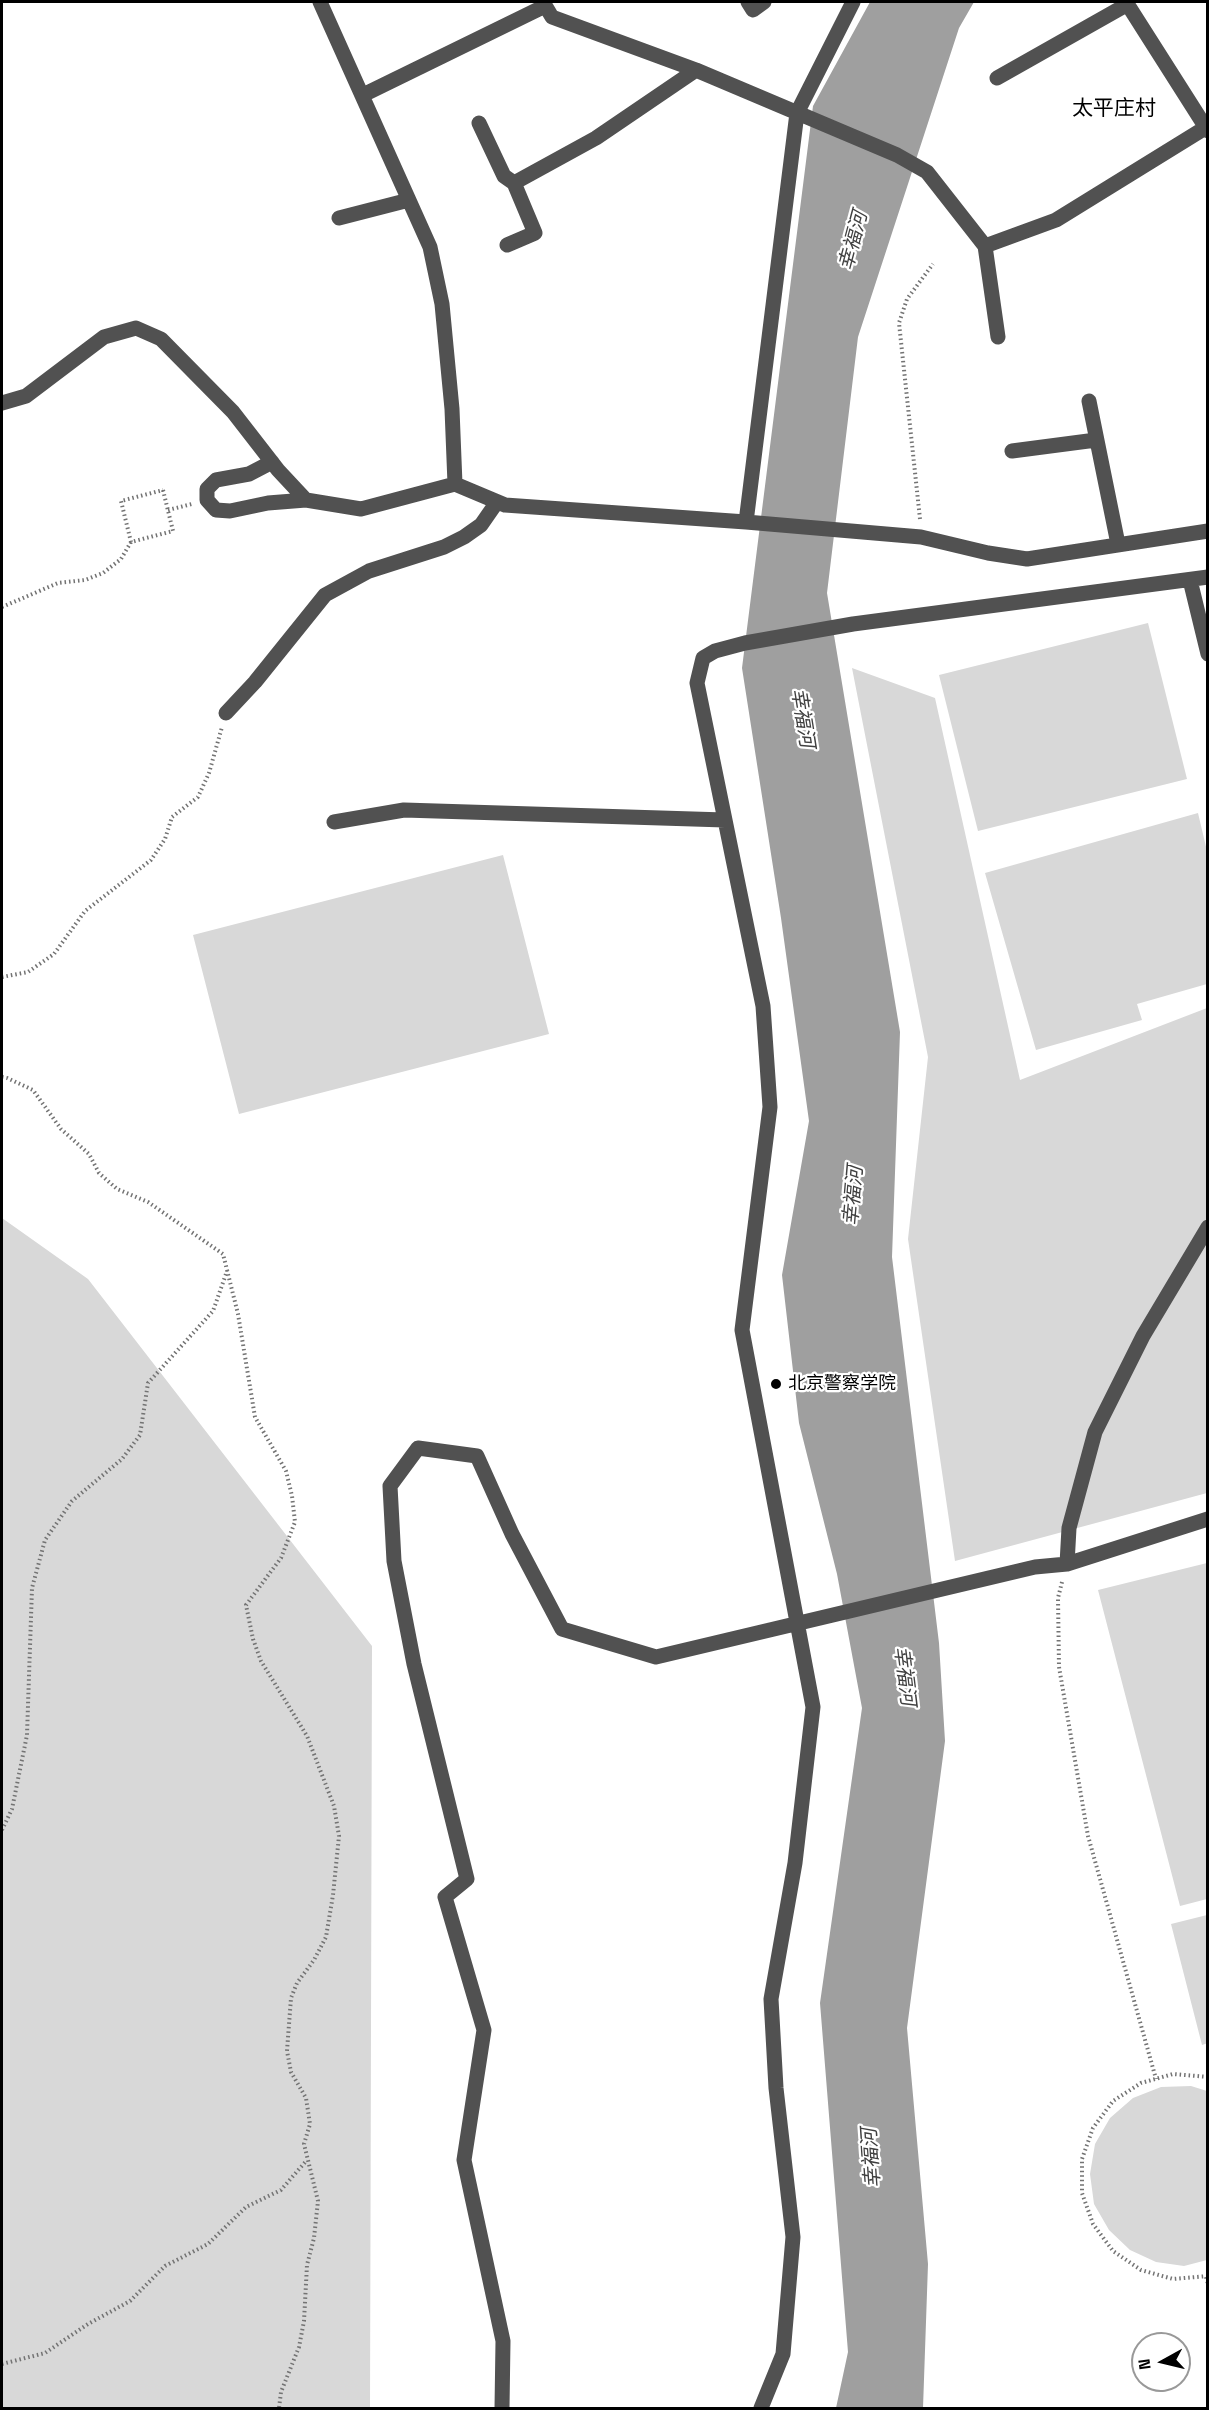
<!DOCTYPE html>
<meta charset="utf-8">
<style>
body{margin:0}
#map{position:relative;width:1209px;height:2410px;overflow:hidden;background:#fff;font-family:"Space Grotesk",sans-serif}
canvas{display:block}
.frame{position:absolute;inset:0;border:3px solid #000;pointer-events:none}
.north{position:absolute;left:1131px;top:2332px;width:60px;height:60px;box-sizing:border-box;background:#fff;border:2px solid #999;border-radius:50%;rotate:262deg;font-size:16px;font-weight:700;line-height:24px;text-align:center;color:#000}
.north::after{content:'';display:block;margin:auto;width:21px;height:27px;background:#000;clip-path:polygon(50% 0,100% 100%,50% 72%,0 100%)}
</style>
<div id="map">
<canvas width="1209" height="2410"></canvas>
<div class="frame"></div>
<div class="north">N</div>
</div>
<script>
const ctx = document.querySelector('canvas').getContext('2d');
ctx.lineJoin = 'round';
function paint(path, color) {
  ctx.fillStyle = color;
  ctx.fill(path, 'evenodd');
}
function toPath(rows) {
  const path = new Path2D();
  for (const r of rows) {
    path.moveTo(r[0], r[1]);
    for (let i = 2; i < r.length; i += 2) path.lineTo(r[i], r[i + 1]);
  }
  return path;
}
function stroke(path, color, width, dash) {
  ctx.strokeStyle = color;
  ctx.lineWidth = width;
  ctx.lineCap = dash ? 'butt' : 'round';
  ctx.setLineDash(dash || []);
  ctx.stroke(path);
}
function label(font, color, halo, rows, align = 'center') {
  ctx.font = font + ' "Space Grotesk","Noto Sans SC",sans-serif';
  ctx.lineWidth = 4.5;
  ctx.setLineDash([]);
  ctx.textBaseline = 'middle';
  ctx.strokeStyle = halo;
  ctx.fillStyle = color;
  for (const [text, x, y, turn = 0] of rows) {
    ctx.save();
    ctx.translate(x, y);
    ctx.rotate((+turn || 0) * Math.PI / 180);
    ctx.textAlign = isNaN(turn) ? turn : align;
    if (halo) ctx.strokeText(text, 0, 0);
    ctx.fillText(text, 0, 0);
    ctx.restore();
  }
}
const green = toPath([
 [1148,623,1187,779,978,831,939,675],
 [852,668,935,698,1020,1080,1207,1008,1207,1493,955,1561,908,1239,928,1057],
 [1198,813,1207,851,1207,984,1137,1004,1142,1020,1036,1050,985,873],
 [503,855,549,1034,239,1114,193,935],
 [2,1218,88,1279,372,1646,370,2408,2,2408],
 [1207,1563,1207,1899,1180,1906,1098,1590],
 [1207,1915,1208,2043,1202,2045,1171,1924],
 [1191,2086,1207,2091,1207,2260,1184,2266,1156,2262,1130,2250,1109,2230,1094,2204,1090,2174,1095,2144,1110,2118,1133,2098,1161,2087]
]);
const water = toPath([
 [870,2,974,2,959,28,858,337,827,593,900,1032,892,1257,939,1643,945,1741,907,2028,928,2264,923,2408,836,2408,848,2352,820,2003,862,1708,837,1574,799,1423,782,1275,809,1121,781,918,742,668,813,106]
]);
const path = toPath([
 [163,490,173,531,131,542,121,501,163,490],
 [168,510,192,504],
 [920,519,899,323,907,299,933,264],
 [2,607,58,583,85,580,103,573,121,559,131,542],
 [2,977,28,972,54,954,85,911,151,860,165,839,172,817,198,797,209,773,222,727],
 [2,1077,7,1078,33,1090,61,1129,89,1154,99,1173,117,1189,148,1202,223,1254,238,1314,255,1417,286,1471,292,1496,295,1522,281,1558,246,1605,253,1639,261,1661,307,1736,334,1806,339,1836,333,1895,326,1937,314,1960,297,1983,291,1998,287,2051,291,2072,306,2098,310,2124,304,2144,318,2201,314,2238,307,2265,304,2321,299,2347,281,2392,279,2408],
 [1062,1582,1058,1598,1059,1667,1088,1836,1156,2079],
 [2,1830,12,1809,27,1735,32,1588,45,1540,72,1501,122,1459,140,1435,148,1383,213,1311,227,1271],
 [1208,2077,1173,2074,1141,2083,1113,2101,1093,2128,1082,2159,1082,2193,1093,2224,1113,2251,1141,2270,1173,2279,1208,2276],
 [1206,2277,1208,2284],
 [2,2364,45,2353,88,2324,130,2301,165,2266,208,2244,246,2207,281,2190,307,2160]
]);
const minor = toPath([
 [320,2,430,247,442,304,452,409,455,484],
 [543,2,552,17,696,70],
 [748,2,753,10,764,2],
 [1126,2,1208,131],
 [997,78,1128,4],
 [363,95,545,6],
 [479,123,504,176,514,183],
 [339,218,409,200],
 [507,245,535,233,514,183,596,138,696,70,897,155,927,172,985,246,998,337],
 [985,246,1056,220,1205,128],
 [1089,401,1118,544],
 [2,403,26,396,104,337,136,328,161,339,233,412,278,470,306,500,361,509,455,484,505,505,746,522,921,537,988,553,1027,559,1208,531],
 [1012,451,1096,440],
 [272,462,249,474,216,480,207,489,207,500,216,510,230,511,268,503,306,500],
 [746,522,797,113,853,2],
 [1190,580,1208,654],
 [226,713,255,682,325,595,369,571,444,547,464,537,481,525,497,502],
 [334,822,404,810,725,820],
 [1067,1564,1069,1528,1095,1432,1143,1336,1208,1227],
 [502,2408,503,2341,464,2160,484,2030,445,1897,467,1879,414,1664,394,1561,390,1486,418,1448,477,1456,512,1534,562,1629,656,1657,1035,1567,1067,1564,1208,1519],
 [761,2408,783,2354,793,2237,776,2088,771,1999,795,1863,813,1707,742,1330,770,1107,763,1006,697,683,703,658,715,651,745,643,853,624,1208,577]
]);
const markers = [
 [776,1384,6,"#000"]
];
const poiNames = [
 ["北京警察学院",788,1384]
];
const waterNames = [
 ["幸福河",854,241,-75],
 ["幸福河",802,718,81],
 ["幸福河",854,1196,-85],
 ["幸福河",904,1676,83],
 ["幸福河",872,2158,-94]
];
const quarterNames = [
 ["太平庄村",1114,109]
];
paint(green, '#d8d8d8');
paint(water, '#9f9f9f');
stroke(path, '#737373', 4, [1.5, 3]);
stroke(minor, '#515151', 15);
for (const [x, y, r, color] of markers) {
  const dot = new Path2D();
  dot.arc(x, y, r, 0, 2 * Math.PI);
  ctx.fillStyle = color;
  ctx.fill(dot);
  stroke(dot, '#fff', 2);
}
label('18px', '#000', '#fff', poiNames, 'left');
label('italic 20px', '#404040', '#fff', waterNames);
label('21px', '#000', '#fff', quarterNames);
</script>
